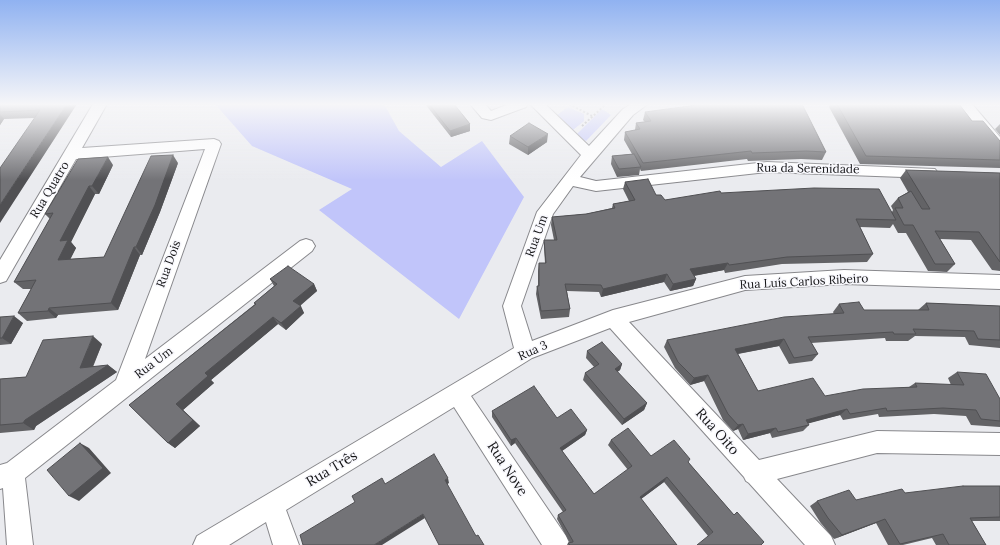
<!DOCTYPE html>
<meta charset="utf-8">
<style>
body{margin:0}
canvas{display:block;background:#eaebef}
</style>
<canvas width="1000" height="545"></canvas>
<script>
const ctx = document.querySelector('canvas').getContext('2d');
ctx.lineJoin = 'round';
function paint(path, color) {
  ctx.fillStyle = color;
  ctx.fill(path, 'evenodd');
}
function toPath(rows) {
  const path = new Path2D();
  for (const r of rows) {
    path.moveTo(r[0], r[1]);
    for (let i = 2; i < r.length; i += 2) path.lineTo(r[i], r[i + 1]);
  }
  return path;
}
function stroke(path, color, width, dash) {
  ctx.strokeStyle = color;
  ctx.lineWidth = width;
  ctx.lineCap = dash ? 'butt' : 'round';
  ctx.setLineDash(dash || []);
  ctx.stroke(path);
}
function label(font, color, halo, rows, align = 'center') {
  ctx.font = font + ' Lora,serif';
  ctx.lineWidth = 3;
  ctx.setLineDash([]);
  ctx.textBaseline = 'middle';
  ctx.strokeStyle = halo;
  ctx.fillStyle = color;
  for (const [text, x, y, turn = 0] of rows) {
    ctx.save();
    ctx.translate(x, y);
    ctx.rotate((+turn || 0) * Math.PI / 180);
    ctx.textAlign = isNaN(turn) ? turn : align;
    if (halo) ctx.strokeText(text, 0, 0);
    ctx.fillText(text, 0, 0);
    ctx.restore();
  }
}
const green = toPath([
 [215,104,384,104,399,131,441,167,482,141,524,197,459,319,319,210,352,189,252,146],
 [568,107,584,114,584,121,573,130,557,115],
 [602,109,611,115,586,141,576,135]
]);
const path = toPath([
 [569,104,592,116],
 [582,126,604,106]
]);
const street = toPath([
 [93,104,107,104,82,148,214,139,219,141,221,144,145,359,300,241,306,239,312,241,315,246,312,251,25,478,33,545,7,545,3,488,0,489,0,465,7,463,116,380,205,149,76,159,6,281,0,283,0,260,93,104],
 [470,104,485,104,491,111,509,104,528,104,526,107,491,120,482,118,470,104],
 [530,104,545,104,589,146,623,109,631,104,648,104,633,115,580,177,596,181,767,162,935,169,938,173,935,177,930,178,767,172,596,191,573,186,553,214,521,306,532,341,613,310,745,276,844,270,1000,275,1000,289,844,284,745,290,629,322,759,460,877,431,1000,433,1000,455,877,453,777,479,831,536,835,545,805,545,749,483,746,481,744,477,610,328,532,358,471,396,566,536,570,545,542,545,454,407,286,510,299,545,273,545,266,522,229,545,193,545,197,536,514,348,503,306,537,212,581,155,530,104],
 [958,104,972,104,1000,137,1000,151,995,149,958,104]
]);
const wall = toPath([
 [0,104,77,104,34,118,4,119,0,125],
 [425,104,454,104,470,124,470,131,451,137],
 [831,104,959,104,972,121,1000,141,1000,168,860,164,829,107],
 [645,112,826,152,822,160,801,159,748,161,747,159,641,171,640,169,639,175,617,177,611,164,612,156,632,154,624,140,625,132,635,130,636,123,645,122,643,120],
 [1000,124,1000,135,995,129],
 [510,136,547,142,528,155,509,144],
 [178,163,160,212,142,255,140,255,118,310,58,315,56,318,27,321,18,313,31,289,23,289,14,282,50,219,45,214,113,165,99,194,95,194,71,242,76,248,70,259,104,257],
 [906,170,1000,173,1000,271,992,270,971,240,940,239,955,264,947,272,928,271,906,233,898,233,893,224,890,228,860,227,873,254,867,262,782,264,725,273,724,270,694,276,696,279,693,286,670,291,664,282,601,297,599,292,567,291,570,309,569,317,541,319,536,294,537,286,538,286,538,271,539,263,545,263,544,248,544,240,554,240,551,225,552,217,586,214,612,208,613,204,629,201,623,189,625,182,656,195,665,200,721,193,892,212,893,210,891,206,898,198,908,192,900,178],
 [270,279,314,284,317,291,300,306,304,313,286,330,278,324,211,380,214,383,183,410,200,426,175,448,168,443,129,405,255,304,254,303,274,286],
 [926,303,1000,306,1000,348,969,345,965,337,915,336,908,341,886,341,885,338,811,343,818,354,812,361,789,364,779,346,738,354,758,391,825,396,909,387,915,383,951,385,948,378,957,372,1000,399,1000,427,971,425,966,416,934,414,879,417,878,414,843,420,840,415,808,423,809,425,803,431,772,438,770,433,743,440,738,429,733,431,723,420,704,381,690,385,675,368,664,347,667,340,834,314,833,312,839,304,864,310,918,310],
 [0,317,23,323,11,344,0,345],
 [102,344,93,367,108,365,117,372,36,426,34,430,0,433,0,379,26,377],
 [587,351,622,364,620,370,617,372,647,403,644,410,622,425,583,380,585,373,594,367,586,358],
 [492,411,557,418,587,430,585,435,562,451,594,494,628,470,608,445,611,440,651,456,688,462,734,515,708,536,664,482,641,499,677,545,567,545,568,543,570,543,557,519,558,515,563,512,515,443,511,446,492,417],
 [1000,486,1000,521,972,521,986,545,936,545,932,538,903,545,888,545,876,523,834,539,820,522,810,506,817,501,856,500,905,493]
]);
const shadedWall = toPath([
 [67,104,77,104,0,223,0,205],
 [0,114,4,119,0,125],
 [470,124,470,131,451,137,450,131],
 [548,134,547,142,528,155,528,147],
 [173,155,178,163,160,212,142,255,136,247],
 [108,157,113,165,99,194,92,186],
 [89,186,95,194,71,242,76,248,66,268,58,260,60,241],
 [134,247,140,255,118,310,111,303],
 [728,263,724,270,687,277,690,269],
 [667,274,664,282,601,297,603,289],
 [696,279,693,286,670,291,673,284],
 [314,284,317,291,297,308,293,301],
 [301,306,304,313,286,330,281,323],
 [49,308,58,315,56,318,48,311],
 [14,316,23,323,11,344,2,338],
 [273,317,278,324,211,380,214,383,183,410,200,426,175,448,168,443,176,404,205,373],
 [93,336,102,344,89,375,80,368],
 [784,339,779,346,731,355,735,349],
 [622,364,620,370,612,376,615,369],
 [108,365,117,372,36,426,34,430,23,423,25,420],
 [708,375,704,381,690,385,694,378],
 [647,403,644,410,622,425,624,419],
 [847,409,840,415,799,426,806,420],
 [743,424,738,429,733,431,738,425],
 [776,428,770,433,743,440,748,434],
 [587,430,585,435,559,453,560,448],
 [516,438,515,443,511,446,511,440],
 [80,443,89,448,111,473,79,501,69,496],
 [667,477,664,482,637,502,640,497],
 [448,478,449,483,446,485,445,480],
 [423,514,425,518,382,545,374,545],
 [885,519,876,523,834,539,842,535]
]);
const building = toPath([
 [0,104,67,104,0,205,0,168,40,110,0,112,0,104],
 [429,104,454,104,470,124,450,131,429,104],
 [704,104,802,104,826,152,806,151,752,153,751,151,643,163,625,132,640,129,636,123,651,121,645,112,704,104],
 [837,104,959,104,972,121,983,121,1000,141,1000,160,866,156,837,104],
 [529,123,548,134,528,147,510,136,529,123],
 [634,154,641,167,619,169,612,156,634,154],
 [173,155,155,205,136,247,134,247,111,303,49,308,48,311,18,313,36,280,14,282,53,213,45,214,78,159,108,157,92,186,89,186,60,241,68,240,58,260,104,257,151,156,173,155],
 [906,170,1000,173,1000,262,979,232,935,231,955,264,935,264,913,225,904,225,895,208,903,208,898,198,911,191,922,209,930,209,906,170],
 [648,179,656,195,661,195,665,200,720,191,721,193,814,188,879,189,896,220,856,219,873,254,787,257,729,265,728,263,690,269,696,279,673,284,667,274,603,289,601,285,565,284,570,309,541,311,537,286,539,286,539,263,546,263,544,240,557,240,552,217,586,214,615,208,613,204,635,200,625,182,648,179],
 [288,266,314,284,293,301,301,306,281,323,273,317,205,373,208,376,176,404,193,420,168,443,129,405,256,304,254,303,277,284,270,279,288,266],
 [859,302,864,310,929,310,926,303,1000,306,1000,340,978,339,974,331,913,329,916,334,894,334,893,332,808,337,818,354,794,358,784,339,735,349,758,391,813,378,825,396,863,389,917,387,915,383,964,385,957,372,986,374,1000,399,1000,421,981,419,976,410,943,408,887,411,886,408,850,414,847,409,806,420,809,425,778,432,776,428,748,434,743,424,738,425,728,414,708,375,694,378,678,362,667,340,784,317,844,313,839,304,859,302],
 [14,316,2,338,0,338,0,317,14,316],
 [93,336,80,368,108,365,25,420,23,423,0,425,0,379,26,377,43,340,93,336],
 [602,342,622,364,615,369,647,403,624,419,585,373,599,364,587,351,602,342],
 [534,386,557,418,571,409,587,430,560,448,594,494,632,466,611,440,628,428,651,456,674,440,690,459,688,462,734,515,737,512,764,542,761,545,697,545,713,532,667,477,640,497,677,545,570,545,568,543,573,542,573,541,558,515,566,510,516,438,511,440,492,411,534,386],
 [80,443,103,468,69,496,47,470,80,443],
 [434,454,448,478,445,480,476,536,478,535,484,545,439,545,423,514,374,545,303,545,300,535,355,502,352,496,382,478,385,484,434,454],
 [963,486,1000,486,1000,517,970,518,986,545,949,545,943,534,900,544,885,519,842,535,828,518,817,501,849,490,856,500,902,489,905,493,963,486]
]);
const streetNames = [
 ["Rua da Serenidade",808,169,1],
 ["Rua Quatro",50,190,-59],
 ["Rua Um",537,236,-70],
 ["Rua Dois",169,264,-70],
 ["Rua Luís Carlos Ribeiro",804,282,-3],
 ["Rua 3",533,351,-24],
 ["Rua Um",154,363,-37]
];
const nearStreetnames = [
 ["Rua Oito",717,432,48],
 ["Rua Três",332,469,-31],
 ["Rua Nove",507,469,57]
];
paint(green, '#c1c5fa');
stroke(street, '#88888c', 2);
stroke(path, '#929296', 2, [2, 2]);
paint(street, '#fff');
paint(wall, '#636366');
paint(shadedWall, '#505053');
paint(building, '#737377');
stroke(building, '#505053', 1);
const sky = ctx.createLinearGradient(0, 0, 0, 180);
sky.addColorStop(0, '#90b2f1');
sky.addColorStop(0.58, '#f6f6f8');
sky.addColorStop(1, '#f6f6f800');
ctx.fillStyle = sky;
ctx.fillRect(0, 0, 1000, 180);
label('12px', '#151517', '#f8f8fd', streetNames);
label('14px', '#151517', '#f8f8fd', nearStreetnames);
</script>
